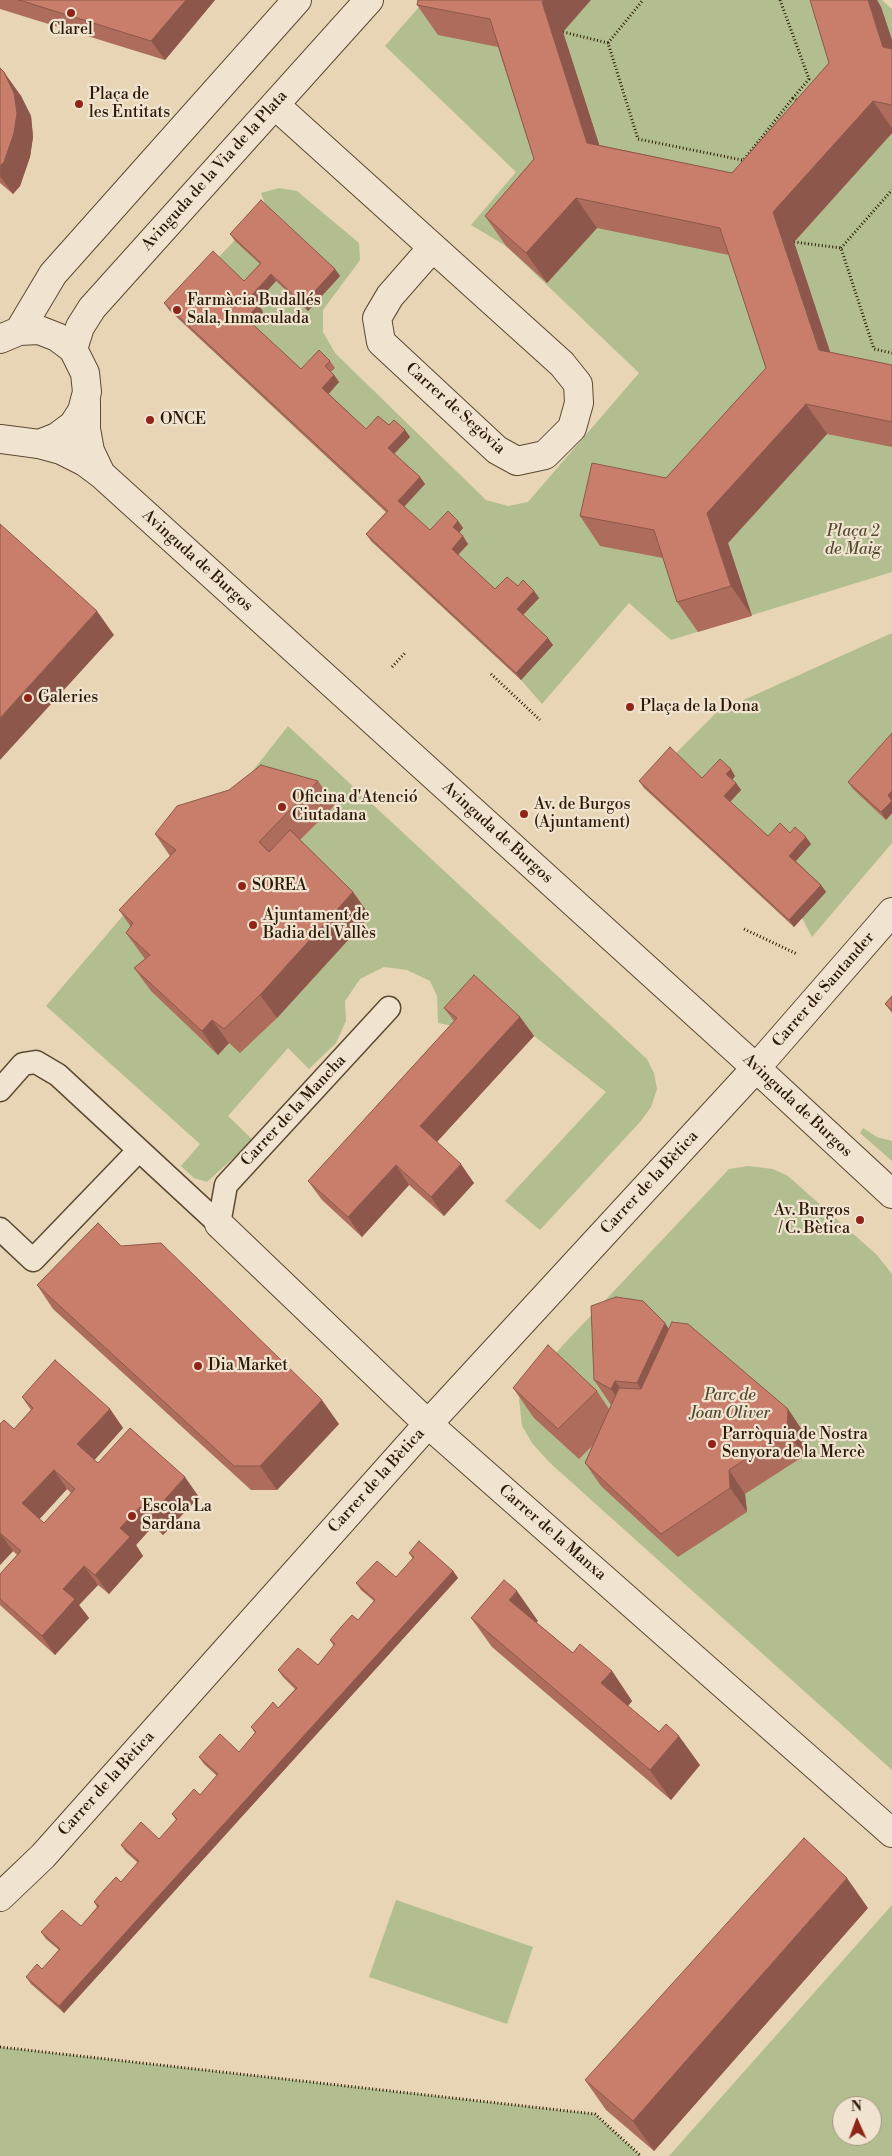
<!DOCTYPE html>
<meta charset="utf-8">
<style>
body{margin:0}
#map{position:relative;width:892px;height:2156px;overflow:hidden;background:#e8d5b6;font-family:"Libre Bodoni",serif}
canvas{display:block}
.north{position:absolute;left:832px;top:2096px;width:50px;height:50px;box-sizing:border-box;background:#f0e4d0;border:1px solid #a2937f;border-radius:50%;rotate:358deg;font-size:14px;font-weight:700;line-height:20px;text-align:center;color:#2c1a06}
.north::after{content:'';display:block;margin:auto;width:18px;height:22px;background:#8f2418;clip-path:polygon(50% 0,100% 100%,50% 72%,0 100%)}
</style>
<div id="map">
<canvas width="892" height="2156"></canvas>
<div class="north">N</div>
</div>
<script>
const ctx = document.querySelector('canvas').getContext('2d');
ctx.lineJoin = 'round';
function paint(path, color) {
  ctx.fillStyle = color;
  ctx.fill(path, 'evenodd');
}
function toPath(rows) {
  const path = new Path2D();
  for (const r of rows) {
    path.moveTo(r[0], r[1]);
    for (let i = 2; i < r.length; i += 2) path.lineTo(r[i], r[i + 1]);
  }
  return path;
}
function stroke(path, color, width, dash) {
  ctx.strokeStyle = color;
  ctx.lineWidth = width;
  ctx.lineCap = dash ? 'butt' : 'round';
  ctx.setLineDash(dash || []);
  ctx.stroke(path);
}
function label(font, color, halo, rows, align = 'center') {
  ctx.font = font + ' "Libre Bodoni",serif';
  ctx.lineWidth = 4.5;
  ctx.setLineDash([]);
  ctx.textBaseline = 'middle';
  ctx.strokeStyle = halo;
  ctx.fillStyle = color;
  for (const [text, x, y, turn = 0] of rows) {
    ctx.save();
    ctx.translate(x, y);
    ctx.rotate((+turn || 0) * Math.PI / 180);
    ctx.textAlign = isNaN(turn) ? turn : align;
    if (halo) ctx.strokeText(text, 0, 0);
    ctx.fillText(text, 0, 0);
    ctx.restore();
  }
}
const green = toPath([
 [425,0,882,0,892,9,892,572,671,640,629,603,542,704,521,680,371,541,392,518,169,310,266,207,261,193,279,188,297,191,359,243,360,260,323,310,323,332,335,353,486,500,508,506,528,502,639,373,506,246,471,225,516,172,385,46],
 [892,633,892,843,812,937,802,918,794,863,811,844,772,843,675,754,717,712],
 [288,726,647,1059,654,1073,657,1089,651,1107,640,1122,540,1230,505,1201,606,1092,534,1036,488,995,458,1027,438,1023,437,996,430,981,407,970,384,967,360,979,345,1001,346,1021,336,1043,309,1069,288,1048,228,1116,253,1140,207,1182,194,1178,181,1166,200,1144,46,1006,172,858,211,824],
 [863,1128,877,1137,892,1141,892,1161,860,1133],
 [748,1166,773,1169,788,1176,877,1255,892,1274,892,1770,550,1463,532,1443,522,1426,519,1399,527,1387,563,1345,729,1169],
 [396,1900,533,1947,507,2024,369,1977],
 [892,1905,892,2156,669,2156],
 [842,2106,872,2106,872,2136,842,2136],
 [0,2047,595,2114,641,2156,0,2156]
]);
const path = toPath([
 [780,0,809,79,793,98,798,101],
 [563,32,608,43,638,139,742,160],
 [608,43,643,0],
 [742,162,793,98],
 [794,242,841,248,874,349,892,353],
 [841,248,892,190],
 [392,667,405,653],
 [491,674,540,720],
 [744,929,797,954],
 [0,2047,595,2114,641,2156]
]);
const service = toPath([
 [0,1090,23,1064,36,1062,58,1075,219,1224],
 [219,1224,226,1185,389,1008],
 [0,1229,33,1260,139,1150]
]);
const minor = toPath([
 [275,105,562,364,578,384,579,403,572,428,545,455,517,461,497,450,381,342,377,318,390,296,432,248],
 [86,402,86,429,90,451,101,474],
 [39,444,61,450,85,462,101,474,756,1068,892,1194],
 [219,1224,428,1424,892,1833],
 [0,1897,43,1856,428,1424,756,1068,892,912]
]);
const tertiary = toPath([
 [19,331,53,274,297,0],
 [0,339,19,331,39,330,57,337,73,349,85,373,87,392,82,411,73,425,57,437,39,444,0,439],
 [73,349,80,327,92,308,369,0]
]);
const wall = toPath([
 [0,0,215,0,165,60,0,9],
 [810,0,877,0,881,7,892,40,892,133,794,242,830,352,892,365,892,447,827,434,728,543,752,616,698,632,677,602,663,558,600,546,580,516,666,478,766,368,729,255,597,228,547,283,506,246,485,216,534,159,498,47,438,35,417,5,563,32,599,145,732,173,829,63],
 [0,68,21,96,31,116,33,137,30,157,20,186,13,194,0,183],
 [230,234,335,269,340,276,308,311,276,281,256,303,263,312,252,324,301,369,330,361,335,368,331,372,334,375,339,382,329,394,366,429,389,425,405,430,410,437,394,454,420,477,425,484,404,506,430,530,458,521,463,528,459,533,468,544,458,555,495,589,518,586,534,591,539,598,523,615,553,645,521,680,371,541,366,534,386,512,169,310,164,303,244,281,260,264,235,241],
 [892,733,892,813,886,820,853,789,848,782],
 [735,776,732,780,736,783,741,790,730,802,768,836,811,844,796,861,821,885,826,892,794,927,644,788,639,781],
 [318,781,335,805,300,840,353,892,370,916,277,1018,240,1053,229,1043,218,1055,151,991,134,968,145,959,126,933,131,927,119,910,170,856,155,834],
 [892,996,892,1013,885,1004],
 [444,1008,520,1017,534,1036,437,1142,474,1183,444,1216,409,1185,362,1237,322,1200,308,1181,454,1021],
 [121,1246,339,1424,277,1490,251,1490,53,1309,37,1285],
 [669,1329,788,1409,804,1433,804,1456,745,1494,747,1512,678,1557,601,1486,585,1463,592,1446,579,1459,534,1418,513,1388,597,1391,609,1409,611,1405,594,1380],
 [22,1397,110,1409,123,1428,94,1460,98,1463,199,1497,163,1535,153,1526,136,1545,143,1556,109,1594,98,1585,79,1605,89,1618,55,1655,0,1605,0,1574,17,1555,13,1551,0,1565,0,1424,14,1429,31,1410],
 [67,1489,71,1493,44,1523,39,1519],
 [409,1553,453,1571,458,1578,64,2013,31,1984,26,1977,42,1969,59,1950,46,1939,41,1932,81,1926,97,1907,94,1902,121,1882,138,1863,126,1852,121,1845,159,1839,176,1820,172,1814,200,1795,217,1776,204,1764,199,1757,239,1752,255,1733,251,1727,278,1708,295,1689,283,1677,278,1670,318,1665,334,1646,330,1640,358,1620,374,1601,361,1590,356,1583,396,1577,413,1559],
 [471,1618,538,1621,536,1622,573,1653,612,1671,632,1701,628,1706,700,1765,671,1800,492,1647],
 [868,1908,654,2151,606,2110,585,2080]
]);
const shadedWall = toPath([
 [186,0,215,0,165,60,151,41],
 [544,0,591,0,563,32,608,172,587,143,542,2],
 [868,0,877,0,881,7,892,40,892,61,883,47],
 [4,72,21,96,31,116,33,137,30,157,20,186,13,194,0,176],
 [873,101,892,128,892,133,794,242,839,379,819,350,773,212],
 [576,198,597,228,547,283,526,253],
 [335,269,340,276,308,311,303,304],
 [271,274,276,281,255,304,250,297],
 [259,305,263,312,251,325,246,318],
 [334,375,339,382,327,395,322,388],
 [806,404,827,434,728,543,752,616,731,586,707,513],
 [405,430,410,437,393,455,388,448],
 [420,477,425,484,403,508,398,501],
 [458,521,463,528,458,534,453,527],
 [463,536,468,544,457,556,452,549],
 [534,591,539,598,522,616,517,609],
 [97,611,114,635,0,760,0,718],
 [548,638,553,645,521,680,516,673],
 [731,769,735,776,731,781,726,774],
 [736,783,741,790,729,803,724,796],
 [892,791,892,801,888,795],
 [892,801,892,813,886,820,881,812],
 [806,837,811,844,794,863,789,856],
 [821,885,826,892,794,927,789,920],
 [353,892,370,916,277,1018,260,995],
 [520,1017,534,1036,433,1146,420,1126],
 [212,1020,229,1043,218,1055,202,1031],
 [461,1164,474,1183,444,1216,431,1197],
 [396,1165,409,1185,362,1237,348,1217],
 [665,1323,685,1353,658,1413,637,1383],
 [615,1381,636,1411,632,1419,611,1389],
 [322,1400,339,1424,277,1490,260,1466],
 [110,1409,123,1428,91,1464,77,1444],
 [788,1409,804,1433,804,1456,787,1432],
 [54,1470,67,1489,36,1523,22,1503],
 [729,1470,745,1494,747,1512,730,1488],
 [185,1477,199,1497,163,1535,150,1516],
 [140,1507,153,1526,136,1545,143,1556,109,1594,95,1575,120,1528],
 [0,1533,13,1551,0,1565],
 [84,1566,98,1585,79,1605,89,1618,55,1655,42,1636,63,1589],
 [453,1571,458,1578,64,2013,59,2006],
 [517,1591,538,1621,530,1629,509,1600],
 [612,1671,632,1701,622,1713,601,1683],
 [679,1736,700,1765,671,1800,650,1770],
 [847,1878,868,1908,654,2151,633,2121]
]);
const building = toPath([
 [19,0,186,0,151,41,19,0],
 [418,0,544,0,542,2,587,143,732,173,829,63,810,0,868,0,883,47,892,49,892,105,873,101,773,212,819,350,892,365,892,422,806,404,707,513,731,586,677,602,654,530,580,516,592,463,666,478,766,368,720,228,576,198,526,253,485,216,534,159,490,19,417,5,418,0],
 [0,68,4,72,14,93,17,113,14,133,4,162,0,166,0,68],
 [261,200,335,269,303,304,271,274,250,297,259,305,246,318,301,369,319,350,330,361,325,366,334,375,322,388,366,429,378,416,389,425,394,420,405,430,388,448,420,477,398,501,430,530,448,511,458,521,453,527,463,536,452,549,495,589,507,577,518,586,523,580,534,591,517,609,548,638,516,673,366,534,388,511,164,303,213,251,244,281,261,263,230,234,261,200],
 [0,524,97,611,0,718,0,524],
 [892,733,892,791,888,795,892,801,881,812,848,782,892,733],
 [670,747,702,778,720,759,731,769,726,774,736,783,724,796,768,836,780,823,790,833,795,827,806,837,789,856,821,885,789,920,639,781,670,747],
 [261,765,318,781,259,842,269,852,290,830,353,892,260,995,224,1029,212,1020,202,1031,134,968,150,955,126,933,133,923,119,910,176,850,155,834,177,806,229,790,261,765],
 [474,975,520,1017,420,1126,461,1164,431,1197,396,1165,348,1217,308,1181,457,1018,444,1008,474,975],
 [892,996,892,1010,885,1004,892,996],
 [98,1223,121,1246,161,1243,322,1400,260,1466,234,1466,37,1285,98,1223],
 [616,1297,643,1301,665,1323,637,1383,615,1381,611,1389,594,1380,591,1306,616,1297],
 [672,1322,688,1324,788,1409,787,1432,729,1470,730,1488,661,1534,585,1463,619,1388,641,1389,672,1322],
 [548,1345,597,1391,558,1429,513,1388,548,1345],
 [55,1360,110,1409,77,1444,98,1463,130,1428,185,1477,150,1516,140,1507,120,1528,130,1537,95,1575,84,1566,63,1589,75,1599,42,1636,0,1599,0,1574,21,1551,0,1533,0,1424,4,1420,14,1429,33,1408,22,1397,55,1360],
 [54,1470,75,1489,44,1523,22,1503,54,1470],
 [419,1541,453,1571,59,2006,26,1977,37,1964,42,1969,60,1949,41,1932,62,1910,81,1926,99,1906,94,1902,104,1890,116,1877,121,1882,139,1861,121,1845,141,1822,159,1839,177,1819,172,1814,194,1789,200,1795,218,1774,199,1757,220,1734,239,1752,256,1732,251,1727,262,1715,273,1702,278,1708,297,1688,278,1670,298,1648,318,1665,335,1644,330,1640,341,1627,352,1615,358,1620,375,1600,356,1583,377,1561,396,1577,414,1557,409,1553,419,1541],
 [504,1580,517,1591,509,1600,573,1653,580,1644,612,1671,601,1683,659,1732,666,1724,679,1736,650,1770,471,1618,504,1580],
 [804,1838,847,1878,633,2121,585,2080,804,1838]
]);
const markers = [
 [71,13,5,"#8f2418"],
 [79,104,5,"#8f2418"],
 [177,310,5,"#8f2418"],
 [150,420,5,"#8f2418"],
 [28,698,5,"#8f2418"],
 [630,707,5,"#8f2418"],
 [282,807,5,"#8f2418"],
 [524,814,5,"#8f2418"],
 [242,886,5,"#8f2418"],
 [253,925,5,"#8f2418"],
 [860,1220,5,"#8f2418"],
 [198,1366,5,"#8f2418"],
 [712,1444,5,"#8f2418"],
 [132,1516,5,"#8f2418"]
];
const poiNames = [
 ["Clarel",71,30,"center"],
 ["Plaça de",89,95],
 ["les Entitats",89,113],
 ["Farmàcia Budallés",187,301],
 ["Sala, Inmaculada",187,319],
 ["ONCE",160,420],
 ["Galeries",38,698],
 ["Plaça de la Dona",640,707],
 ["Oficina d'Atenció",292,798],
 ["Ciutadana",292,816],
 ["Av. de Burgos",534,805],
 ["(Ajuntament)",534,823],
 ["SOREA",252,886],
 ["Ajuntament de",263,916],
 ["Badia del Vallès",263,934],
 ["Av. Burgos",850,1211,"right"],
 ["/ C. Bètica",850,1229,"right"],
 ["Dia Market",208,1366],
 ["Parròquia de Nostra",722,1435],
 ["Senyora de la Mercè",722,1453],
 ["Escola La",142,1507],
 ["Sardana",142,1525]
];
const streetNames = [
 ["Avinguda de la Via de la Plata",215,171,-48],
 ["Carrer de Segòvia",455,409,42],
 ["Avinguda de Burgos",197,561,42],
 ["Avinguda de Burgos",497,833,42],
 ["Carrer de Santander",824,990,-49],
 ["Avinguda de Burgos",797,1106,43],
 ["Carrer de la Mancha",294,1111,-47],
 ["Carrer de la Bètica",650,1183,-47],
 ["Carrer de la Bètica",377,1481,-48],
 ["Carrer de la Manxa",552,1533,41],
 ["Carrer de la Bètica",107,1784,-48]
];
const parkNames = [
 ["Plaça 2",853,532],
 ["de Maig",853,550],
 ["Parc de",730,1396],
 ["Joan Oliver",730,1414]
];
paint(green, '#b3be90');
stroke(service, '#5b4932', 25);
stroke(minor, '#5b4932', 30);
stroke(tertiary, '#5b4932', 30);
stroke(path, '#2c1a06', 3, [1, 2.5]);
stroke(service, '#f0e4d0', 22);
stroke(minor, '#f0e4d0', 28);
stroke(tertiary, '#f0e4d0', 28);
paint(wall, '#ad6c5c');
paint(shadedWall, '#8d584b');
paint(building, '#c97e6b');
stroke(building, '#8d584b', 1);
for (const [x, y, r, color] of markers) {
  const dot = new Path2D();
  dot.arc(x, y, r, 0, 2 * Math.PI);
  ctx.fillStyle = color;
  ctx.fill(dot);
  stroke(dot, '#f0e4d0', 2);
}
label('16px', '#2c1a06', '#f0e4d0', poiNames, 'left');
label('16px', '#2c1a06', '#f0e4d0', streetNames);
label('italic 16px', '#544b2f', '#f0e4d0', parkNames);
</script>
